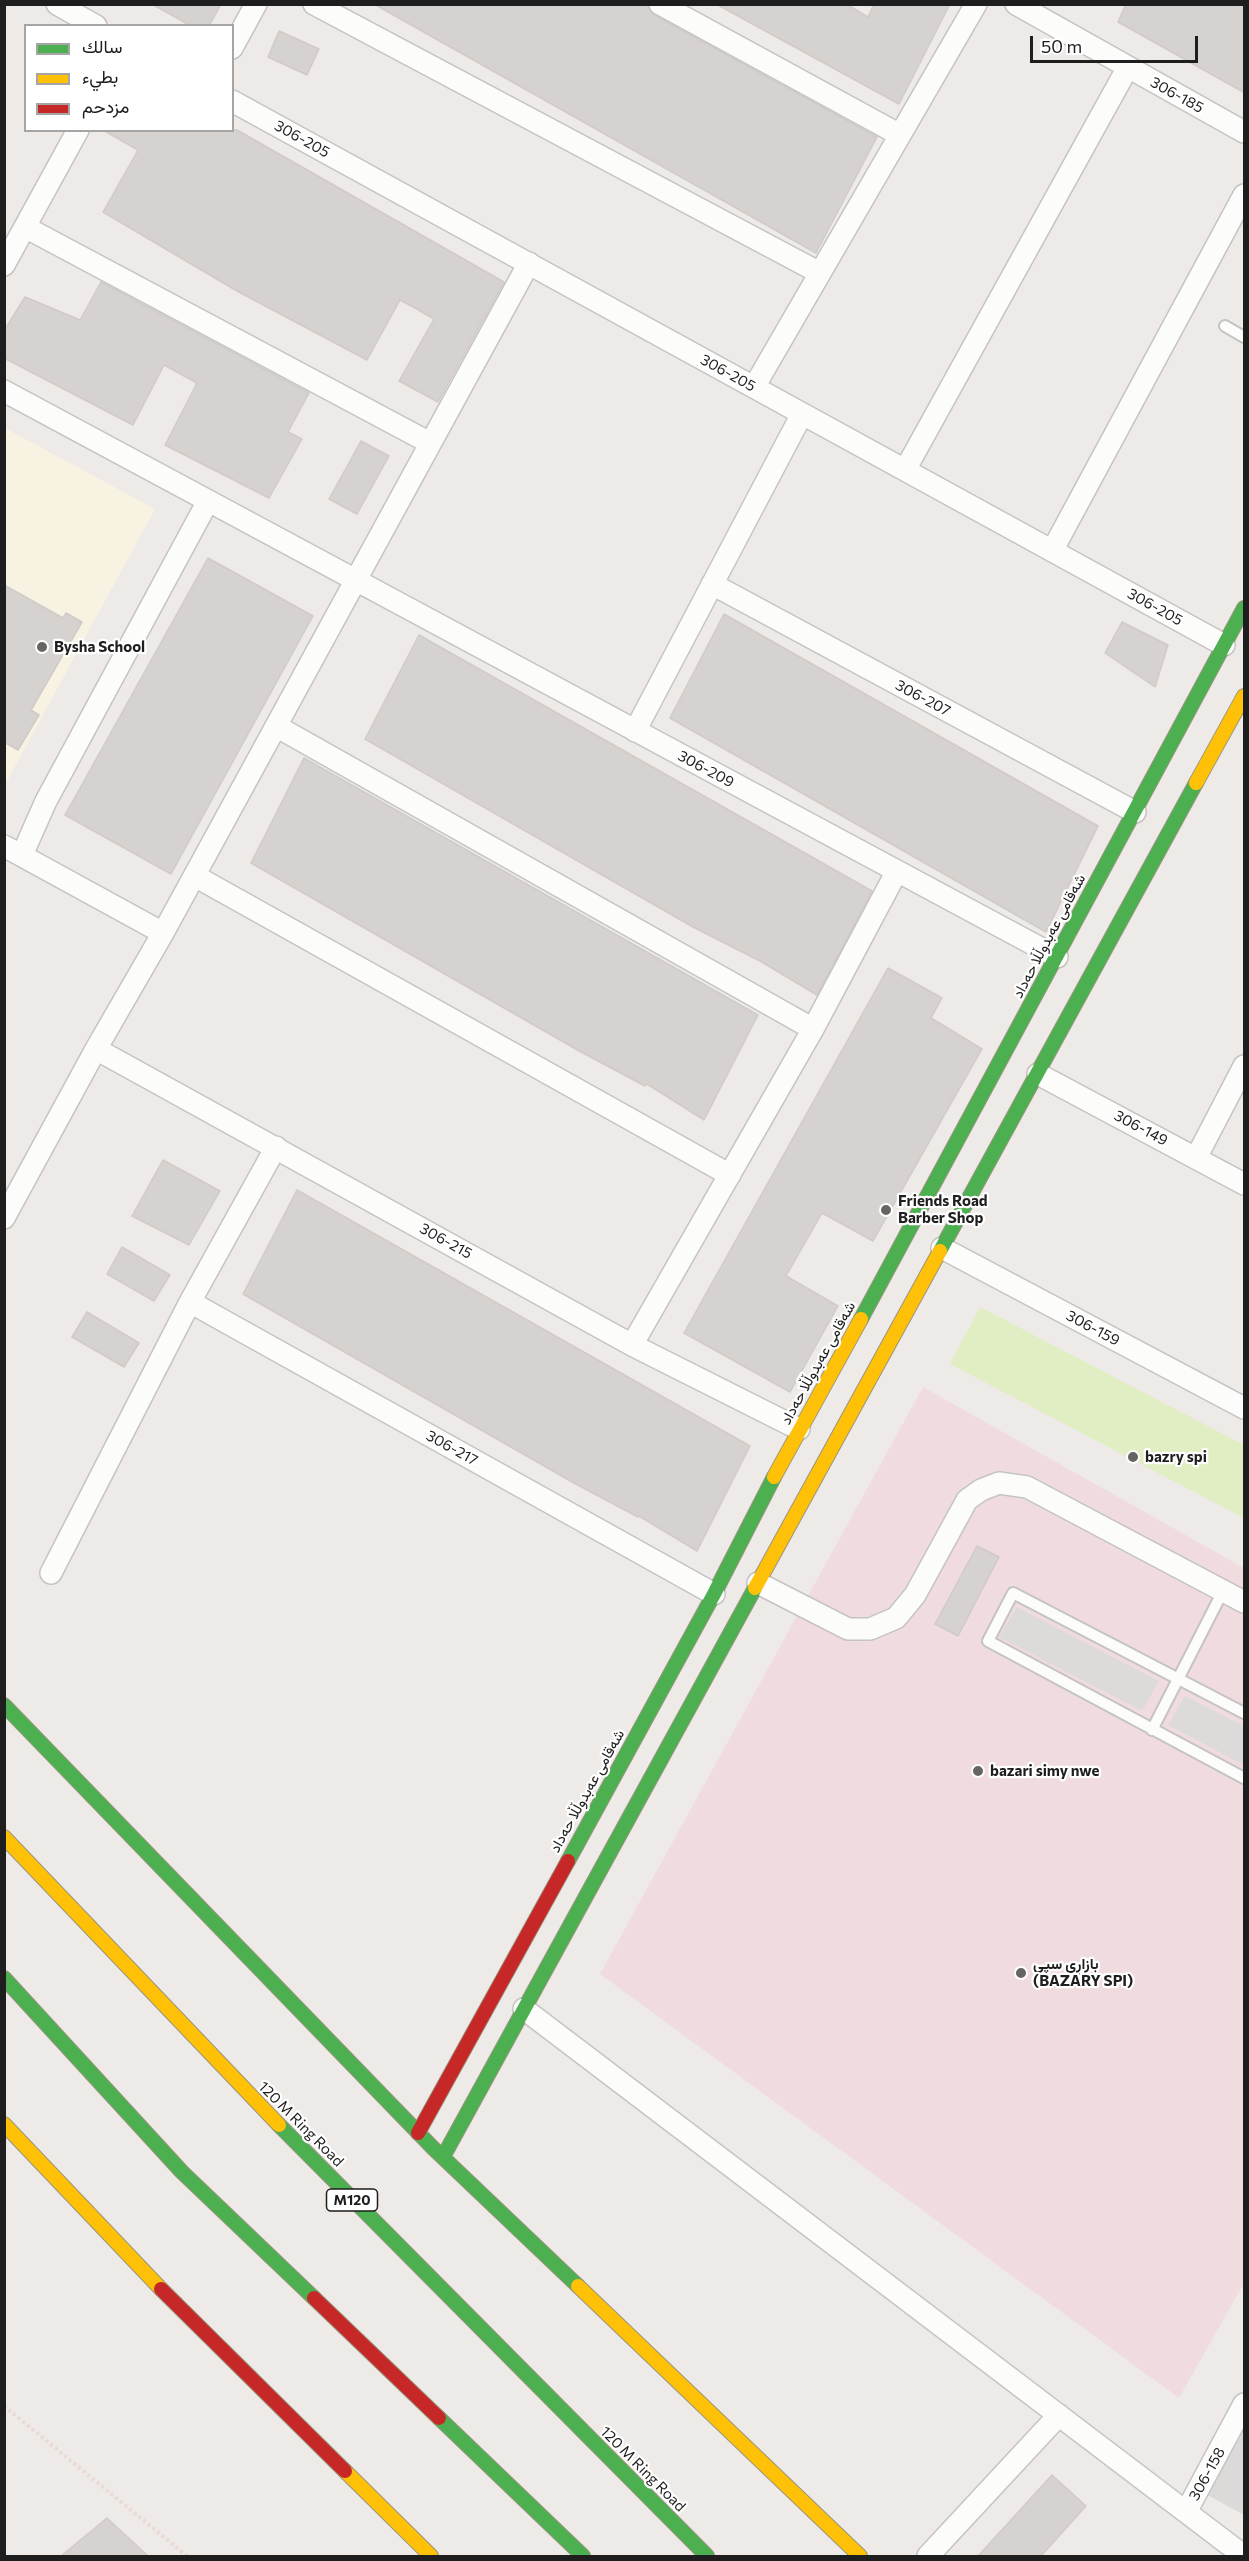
<!DOCTYPE html>
<meta charset="utf-8">
<style>
body{margin:0}
#map{position:relative;width:1249px;height:2561px;overflow:hidden;background:#edeae7;font-family:Commissioner,Vazirmatn,sans-serif}
canvas{display:block}
.frame{position:absolute;inset:0;border:6px solid #1e1e1e;pointer-events:none}
.legend{position:absolute;left:24px;top:24px;width:210px;height:108px;box-sizing:border-box;background:#fff;border:2px solid #a5a5a5;margin:0;padding:8px 10px;list-style:none;font-size:18px;color:#1e1e1e}
.legend li{display:flex;align-items:center;gap:12px;height:30px}
.legend b{width:30px;border:2px solid #a5a5a5}
.scale{position:absolute;left:1030px;top:36px;width:168px;height:27px;box-sizing:border-box;border:3px solid #1e1e1e;border-top:0;padding-left:8px;font-size:18px;line-height:21px;white-space:nowrap;color:#1e1e1e;-webkit-text-stroke:4px #fff;paint-order:stroke}
</style>
<div id="map">
<canvas width="1249" height="2561"></canvas>
<div class="frame"></div>
<ul class="legend">
<li><b style="height:8px;background:#4caf50"></b>سالك</li>
<li><b style="height:8px;background:#ffc107"></b>بطيء</li>
<li><b style="height:8px;background:#c62828"></b>مزدحم</li>
</ul>
<div class="scale">50 m</div>
</div>
<script>
const ctx = document.querySelector('canvas').getContext('2d');
ctx.lineJoin = 'round';
function paint(path, color) {
  ctx.fillStyle = color;
  ctx.fill(path, 'evenodd');
}
function toPath(rows) {
  const path = new Path2D();
  for (const r of rows) {
    path.moveTo(r[0], r[1]);
    for (let i = 2; i < r.length; i += 2) path.lineTo(r[i], r[i + 1]);
  }
  return path;
}
function stroke(path, color, width, dash) {
  ctx.strokeStyle = color;
  ctx.lineWidth = width;
  ctx.lineCap = dash ? 'butt' : 'round';
  ctx.setLineDash(dash || []);
  ctx.stroke(path);
}
function label(font, color, halo, rows, align = 'center') {
  ctx.font = font + ' Commissioner,Vazirmatn,sans-serif';
  ctx.lineWidth = 4.5;
  ctx.setLineDash([]);
  ctx.textBaseline = 'middle';
  ctx.strokeStyle = halo;
  ctx.fillStyle = color;
  for (const [text, x, y, turn = 0] of rows) {
    ctx.save();
    ctx.translate(x, y);
    ctx.rotate((+turn || 0) * Math.PI / 180);
    ctx.textAlign = isNaN(turn) ? turn : align;
    if (halo) ctx.strokeText(text, 0, 0);
    ctx.fillText(text, 0, 0);
    ctx.restore();
  }
}
const commercial = toPath([
 [923,1387,1244,1568,1244,2283,1179,2398,600,1974]
]);
const education = toPath([
 [5,428,155,509,5,785]
]);
const religious = toPath([
 [1244,2417,1244,2515,1202,2492]
]);
const grass = toPath([
 [980,1307,1244,1445,1244,1518,950,1364]
]);
const parking = toPath([
 [1017,1607,1159,1681,1142,1711,999,1637],
 [1185,1696,1244,1726,1244,1765,1168,1725]
]);
const building = toPath([
 [152,4,221,4,209,26,191,26,152,4],
 [374,4,647,4,654,15,877,137,816,253,374,4],
 [716,4,846,4,868,17,874,4,950,4,899,104,716,4],
 [1126,4,1245,4,1245,93,1118,22,1126,4],
 [279,31,319,49,307,75,268,57,279,31],
 [103,130,237,130,504,282,438,402,399,381,434,319,415,308,400,300,367,360,237,291,103,212,138,150,103,130],
 [101,282,309,393,288,432,302,439,269,498,165,445,197,383,164,365,133,425,4,358,4,331,25,297,80,320,101,282],
 [361,441,389,456,357,514,329,499,361,441],
 [208,558,313,616,171,874,65,815,208,558],
 [4,585,63,618,66,613,82,622,31,710,39,715,18,750,4,742,4,585],
 [724,614,1098,826,1046,932,670,718,724,614],
 [1122,622,1168,645,1155,687,1105,653,1122,622],
 [419,635,872,891,817,995,760,961,693,927,365,739,419,635],
 [304,758,758,1015,704,1120,647,1084,645,1086,581,1052,251,863,304,758],
 [888,968,942,998,931,1018,982,1049,873,1241,822,1213,786,1276,838,1306,790,1392,684,1333,888,968],
 [163,1160,220,1191,189,1245,132,1216,163,1160],
 [297,1190,750,1446,697,1551,639,1516,638,1517,574,1483,243,1294,297,1190],
 [122,1247,170,1275,154,1301,107,1274,122,1247],
 [87,1312,139,1343,124,1367,72,1337,87,1312],
 [977,1546,999,1557,958,1636,935,1624,977,1546],
 [1052,2475,1086,2506,1041,2556,978,2556,1052,2475],
 [107,2518,148,2556,61,2556,107,2518]
]);
const path = toPath([
 [4,2406,187,2556]
]);
const lane = toPath([
 [1225,326,1244,337],
 [1244,1713,1013,1593,988,1641,1244,1778],
 [1152,1730,1223,1591]
]);
const street = toPath([
 [57,4,96,26],
 [314,4,820,273],
 [660,4,900,135],
 [1016,4,1244,132],
 [232,48,256,4],
 [232,101,1224,645],
 [25,227,430,443],
 [4,265,78,130],
 [754,387,976,4],
 [4,391,1057,957],
 [905,470,1128,67],
 [1052,551,1244,195],
 [712,584,1135,812],
 [276,726,813,1029],
 [635,731,802,414],
 [4,846,163,933],
 [22,855,46,801,208,501],
 [195,876,730,1175],
 [96,1049,632,1345,799,1429],
 [1038,1074,1244,1184],
 [1196,1158,1244,1066],
 [4,1218,96,1049,163,933,529,263],
 [942,1248,1244,1408],
 [190,1302,714,1594],
 [632,1345,813,1029,897,871],
 [51,1573,190,1302,276,1147],
 [758,1583,848,1629,870,1629,896,1618,915,1595,967,1500,981,1490,999,1483,1027,1487,1244,1602],
 [524,2009,1244,2556],
 [1186,2512,1244,2404],
 [928,2556,1059,2415]
]);
const fast = toPath([
 [940,1251,1196,783],
 [861,1319,1244,608],
 [4,1705,433,2148,578,2286],
 [568,1861,714,1594,774,1477],
 [4,1978,182,2172,314,2298],
 [279,2125,707,2556],
 [443,2157,755,1588],
 [439,2418,583,2556]
]);
const slow = toPath([
 [1196,783,1244,696],
 [774,1477,861,1319],
 [755,1588,940,1251],
 [4,1837,279,2125],
 [4,2124,161,2289],
 [578,2286,860,2556],
 [345,2471,431,2556]
]);
const jam = toPath([
 [418,2133,568,1861],
 [161,2289,345,2471],
 [314,2298,439,2418]
]);
const markers = [
 [42,647,6,"#666564"],
 [886,1210,6,"#666564"],
 [1133,1457,6,"#666564"],
 [978,1771,6,"#666564"],
 [1021,1973,6,"#666564"]
];
const shields = [
 [352,2200,51]
];
const shieldNames = [
 ["M120",352,2200]
];
const streetNames = [
 ["306-185",1177,95,29],
 ["306-205",302,139,29],
 ["306-205",728,373,29],
 ["306-205",1155,607,29],
 ["306-207",923,698,28],
 ["306-209",706,769,28],
 ["شەقامی عەبدوڵڵا حەداد",1049,936,-62],
 ["306-149",1141,1128,28],
 ["306-215",446,1241,29],
 ["306-159",1093,1328,28],
 ["شەقامی عەبدوڵڵا حەداد",818,1363,-61],
 ["306-217",452,1448,29],
 ["شەقامی عەبدوڵڵا حەداد",587,1791,-61],
 ["120 M Ring Road",301,2124,45],
 ["120 M Ring Road",643,2469,45],
 ["306-158",1207,2474,-61]
];
const poiNames = [
 ["Bysha School",54,647],
 ["Friends Road",898,1201],
 ["Barber Shop",898,1218],
 ["bazry spi",1145,1457],
 ["bazari simy nwe",990,1771],
 ["بازاڕی سپی",1033,1964],
 ["(BAZARY SPI)",1033,1981]
];
paint(commercial, '#f0dcde');
paint(education, '#f7f2e2');
paint(religious, '#dbdad8');
paint(grass, '#e1edc3');
paint(parking, '#dddbda');
paint(building, '#d6d2cf');
stroke(building, '#d0cbc8', 1.5);
stroke(lane, '#c5c4c3', 14);
stroke(street, '#c5c4c3', 24);
stroke(fast, '#98957e', 16);
stroke(slow, '#98957e', 16);
stroke(jam, '#98957e', 16);
stroke(path, '#ebd9da', 4, [3, 3]);
stroke(lane, '#fcfcfb', 10);
stroke(street, '#fcfcfb', 21);
stroke(fast, '#4caf50', 14);
stroke(slow, '#ffc107', 14);
stroke(jam, '#c62828', 14);
for (const [x, y, r, color] of markers) {
  const dot = new Path2D();
  dot.arc(x, y, r, 0, 2 * Math.PI);
  ctx.fillStyle = color;
  ctx.fill(dot);
  stroke(dot, '#fff', 2);
}
for (const [x, y, w] of shields) {
  const box = new Path2D();
  box.roundRect(x - w / 2, y - 11, w, 22, 4.5);
  ctx.fillStyle = '#fff';
  ctx.fill(box);
  stroke(box, '#1e1e1e', 1.5);
}
label('bold 14px', '#1e1e1e', null, shieldNames);
label('15px', '#1e1e1e', '#fff', streetNames);
label('bold 15px', '#1e1e1e', '#fff', poiNames, 'left');
</script>
